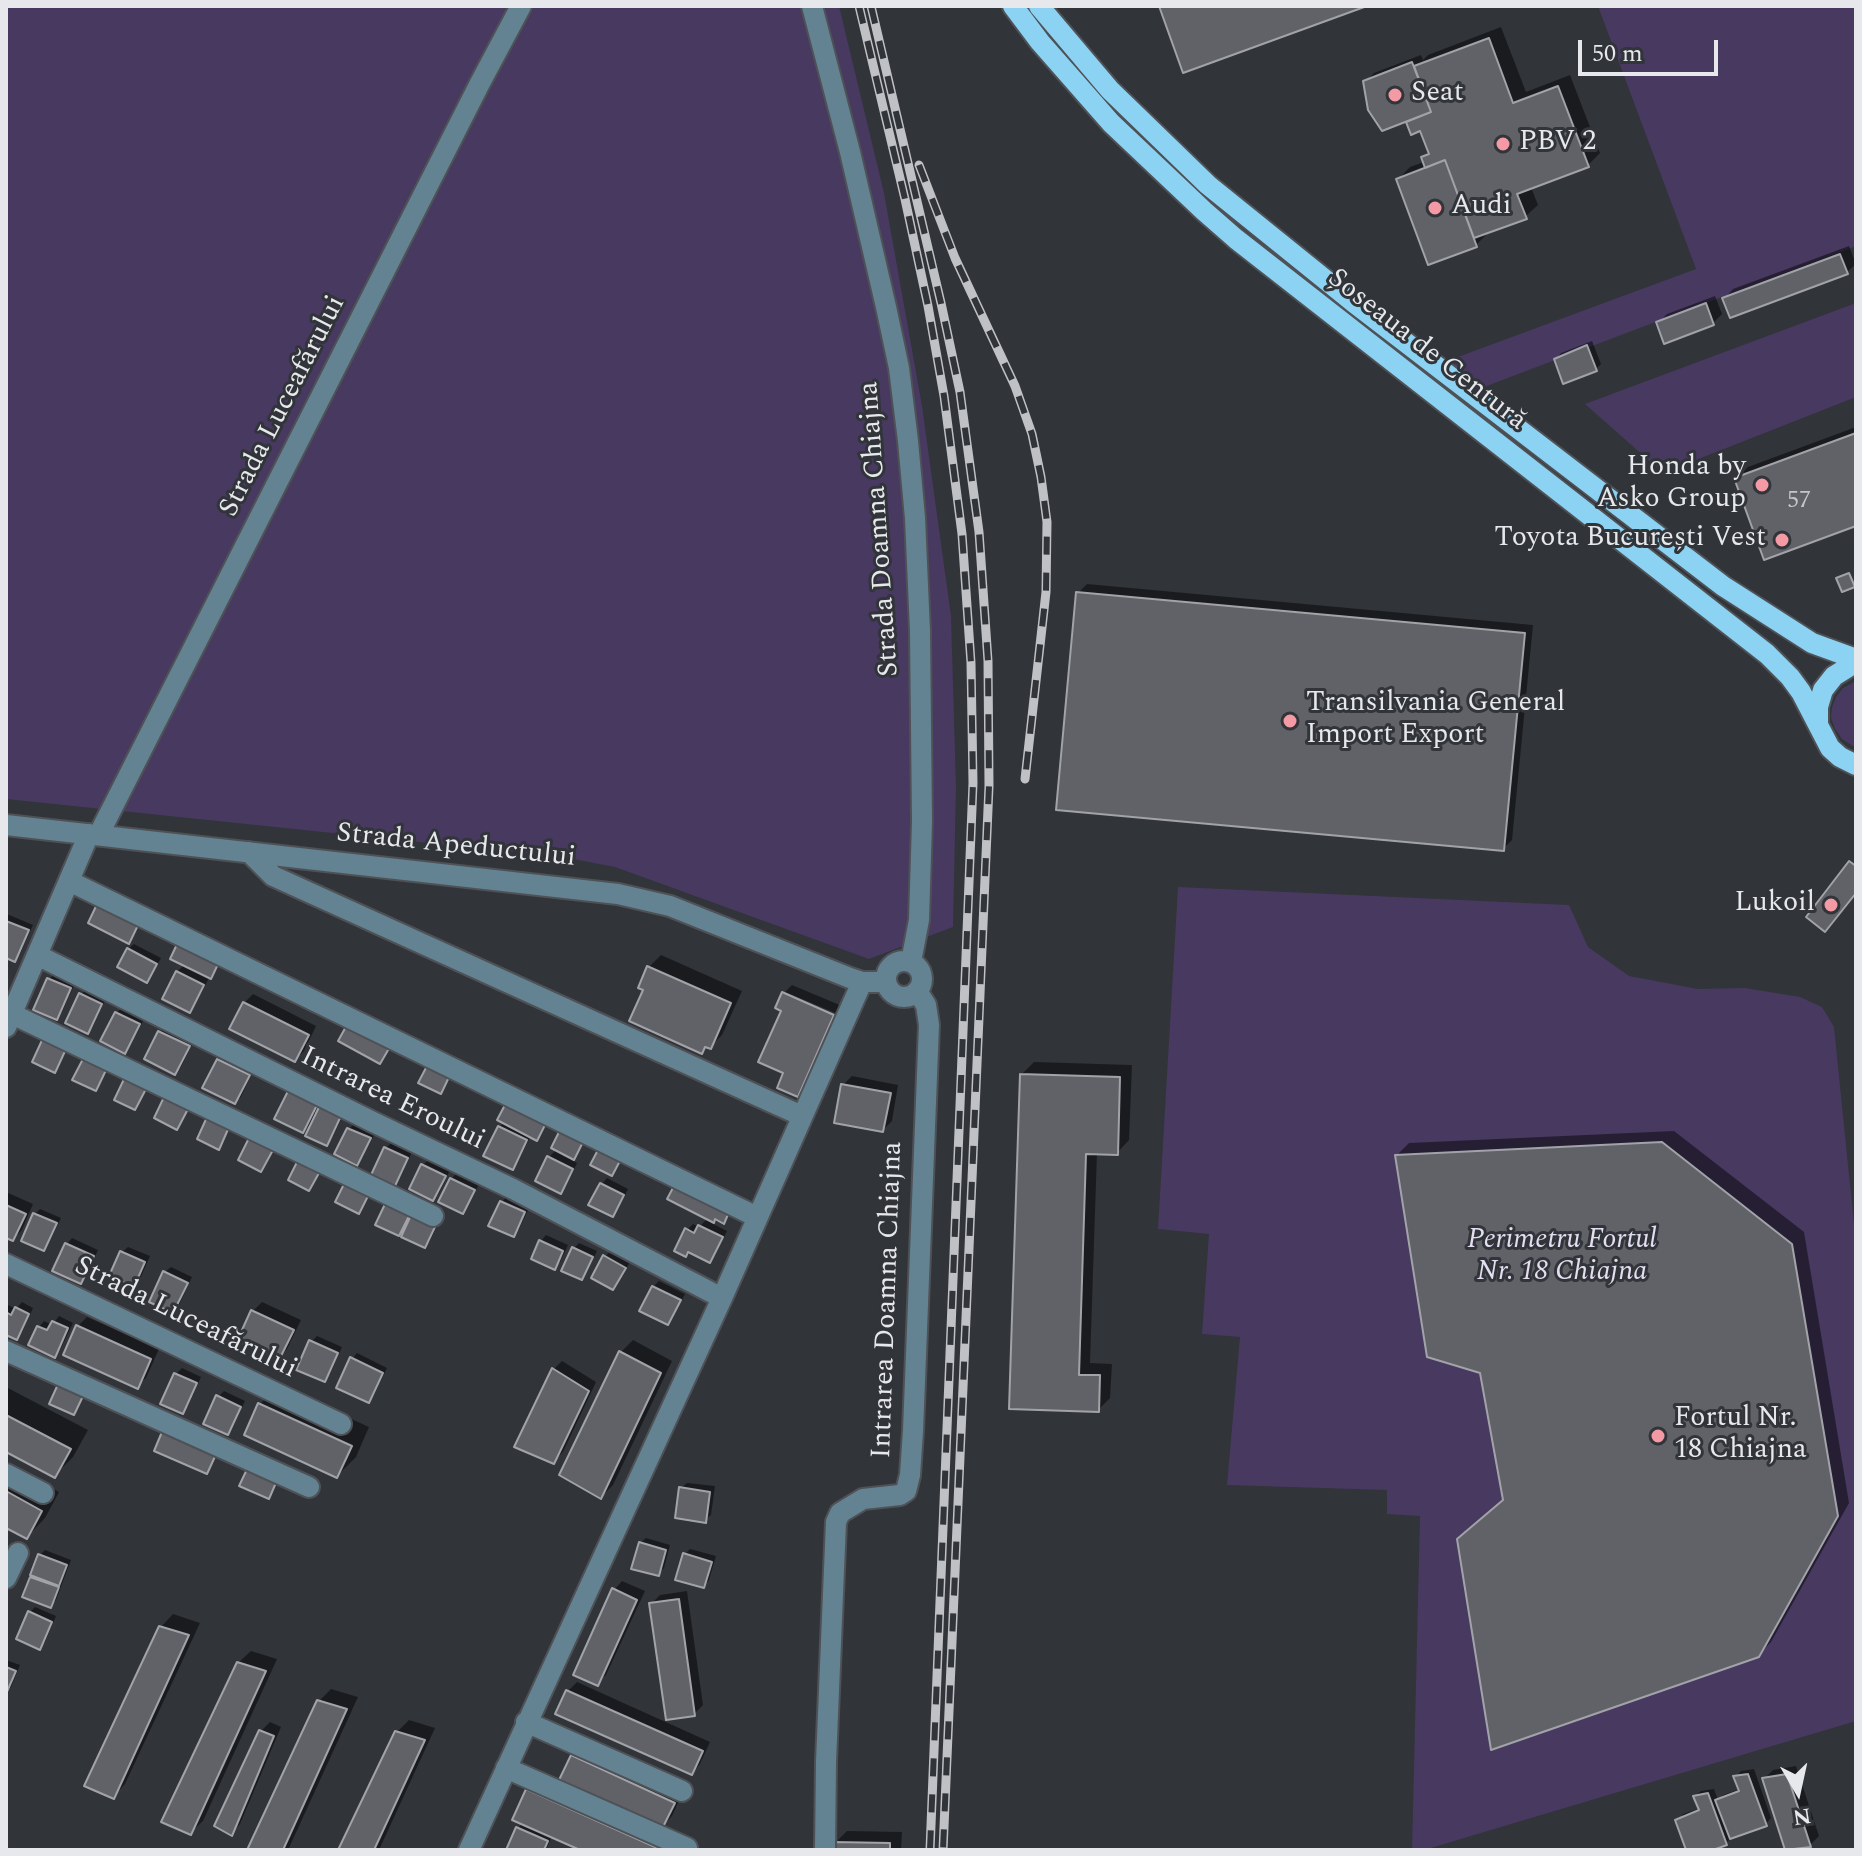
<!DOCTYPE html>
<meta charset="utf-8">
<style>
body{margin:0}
#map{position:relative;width:1862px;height:1856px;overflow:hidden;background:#313439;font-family:Spectral,serif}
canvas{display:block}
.frame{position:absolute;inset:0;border:8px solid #e6e8eb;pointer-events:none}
.north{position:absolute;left:1758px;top:1752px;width:80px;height:80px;-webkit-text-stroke:6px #313439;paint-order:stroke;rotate:171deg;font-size:22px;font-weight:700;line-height:32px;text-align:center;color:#e6e8eb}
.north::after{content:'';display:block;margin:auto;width:28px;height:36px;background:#e6e8eb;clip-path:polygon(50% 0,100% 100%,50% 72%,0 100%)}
.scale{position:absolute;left:1578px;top:40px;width:140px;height:36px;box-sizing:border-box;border:4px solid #e6e8eb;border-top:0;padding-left:10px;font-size:24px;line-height:28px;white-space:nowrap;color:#e6e8eb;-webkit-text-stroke:6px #313439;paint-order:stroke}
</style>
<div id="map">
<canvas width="1862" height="1856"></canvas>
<div class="frame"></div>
<div class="north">N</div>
<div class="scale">50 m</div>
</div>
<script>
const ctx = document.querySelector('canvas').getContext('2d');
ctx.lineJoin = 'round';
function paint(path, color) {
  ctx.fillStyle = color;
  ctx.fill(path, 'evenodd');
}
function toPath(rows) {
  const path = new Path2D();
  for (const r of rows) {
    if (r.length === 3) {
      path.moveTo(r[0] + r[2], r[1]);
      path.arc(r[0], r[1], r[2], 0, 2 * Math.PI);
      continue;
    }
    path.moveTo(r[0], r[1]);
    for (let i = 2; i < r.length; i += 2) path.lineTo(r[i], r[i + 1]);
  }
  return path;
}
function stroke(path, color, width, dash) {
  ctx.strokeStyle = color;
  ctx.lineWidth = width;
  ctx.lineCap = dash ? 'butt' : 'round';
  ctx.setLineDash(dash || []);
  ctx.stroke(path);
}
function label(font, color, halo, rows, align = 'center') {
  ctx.font = font + ' Spectral,serif';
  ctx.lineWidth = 6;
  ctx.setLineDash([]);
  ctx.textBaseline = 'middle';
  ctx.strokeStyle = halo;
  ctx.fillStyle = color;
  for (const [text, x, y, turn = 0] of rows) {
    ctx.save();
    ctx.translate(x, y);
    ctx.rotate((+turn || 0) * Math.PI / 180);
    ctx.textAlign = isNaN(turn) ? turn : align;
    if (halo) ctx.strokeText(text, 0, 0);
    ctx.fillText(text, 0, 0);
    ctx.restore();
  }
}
const green = toPath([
 [6,6,839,6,884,193,922,406,951,616,956,787,953,927,869,959,615,867,563,857,6,799],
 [1598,6,1856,6,1856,246,1484,387,1447,361,1696,269],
 [1856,303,1856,397,1663,473,1585,404],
 [1856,681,1856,748,1842,739,1835,729,1831,718,1832,707,1836,697,1843,688],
 [1178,887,1569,905,1588,947,1629,976,1698,989,1745,988,1800,997,1822,1007,1834,1027,1856,1244,1856,1721,1424,1850,1412,1850,1420,1516,1387,1514,1387,1490,1227,1485,1240,1337,1202,1334,1209,1234,1158,1229]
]);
const shadow = toPath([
 [1501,27,1526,92,1570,75,1600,153,1588,165,1531,187,1538,205,1525,217,1488,231,1488,233,1476,245,1398,179,1410,167,1424,162,1423,158,1430,151,1422,128,1412,132,1407,120,1365,82,1374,73,1421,55,1423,60,1428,55],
 [1849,246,1856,264,1847,272,1725,298,1733,289],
 [1715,296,1722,314,1713,323,1658,323,1667,314],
 [1592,341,1601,364,1596,369,1556,359,1561,353],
 [1856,427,1856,524,1736,479,1748,467],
 [1087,584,1533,625,1512,840,1503,849,1078,593],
 [7,914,33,925,20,954,15,960,6,956],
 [134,944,161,958,152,975,147,980,128,949],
 [224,955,216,971,210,976,195,1005,190,1011,177,972,185,964],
 [661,955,742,991,722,1035,710,1047,707,1046,702,1051,646,989,649,967],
 [55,974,75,983,62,1012,57,1018,49,979],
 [792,985,842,1006,838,1014,785,992],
 [87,989,106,998,93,1026,87,1032,81,994],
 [785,992,785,996,837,1018,807,1086,798,1095,786,1072,783,1009],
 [253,994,316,1026,304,1051,295,1060,244,1003],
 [122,1008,144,1019,130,1046,125,1051,116,1013],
 [165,1026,194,1040,181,1067,175,1073,147,1059,160,1032],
 [224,1054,254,1069,241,1097,235,1102,218,1060],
 [1034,1062,1132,1065,1129,1140,1117,1153,1097,1152,1090,1363,1112,1364,1110,1398,1098,1410,1011,1407,1022,1074],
 [852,1076,898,1085,892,1121,883,1130,843,1085],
 [295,1086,321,1099,315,1113,327,1101,346,1110,332,1138,326,1143,315,1119,303,1131,290,1092],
 [551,1115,542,1133,537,1138,531,1135,518,1162,512,1168,499,1127,505,1122],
 [354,1124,375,1133,362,1158,357,1163,349,1129],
 [1674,1131,1804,1232,1849,1503,1771,1642,1758,1655,1505,1499,1482,1371,1397,1155,1409,1143],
 [588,1134,579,1152,571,1160,577,1163,566,1186,561,1191,549,1157,557,1149],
 [391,1143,412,1152,400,1178,395,1184,386,1148],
 [428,1160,450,1170,439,1193,433,1199,423,1165],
 [457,1173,479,1184,468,1206,462,1212,451,1179],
 [607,1178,628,1189,618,1209,612,1215,602,1184],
 [6,1192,33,1204,22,1230,13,1239,6,1235],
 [507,1196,530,1206,519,1229,514,1235,491,1225,502,1202],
 [392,1200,439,1222,430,1241,425,1246,378,1224],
 [734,1206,729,1216,723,1221,716,1217,711,1223,727,1231,715,1255,709,1261,687,1230,693,1224,699,1227,708,1218],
 [40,1209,61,1218,49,1243,44,1249,35,1214],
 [546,1235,568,1245,560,1262,554,1267,541,1241],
 [72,1238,98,1250,86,1276,81,1282,67,1244],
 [579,1243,597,1251,587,1272,581,1278,574,1248],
 [128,1247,150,1256,140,1279,134,1285,122,1252],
 [610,1251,630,1262,618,1282,613,1288,605,1257],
 [171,1267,192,1277,179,1305,173,1310,165,1272],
 [659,1281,685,1294,673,1317,668,1323,653,1287],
 [22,1302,33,1308,22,1332,16,1338,6,1333,6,1304,16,1309],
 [262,1302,301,1320,287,1349,278,1358,253,1311],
 [59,1316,73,1323,60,1350,55,1355,39,1327,44,1321,52,1325],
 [87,1317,159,1349,146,1378,137,1386,78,1326],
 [317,1336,342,1347,330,1374,325,1380,311,1342],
 [633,1340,672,1361,613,1485,601,1497,621,1352],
 [357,1353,387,1368,374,1395,369,1401,352,1359],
 [562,1361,596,1382,563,1452,554,1461,554,1369],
 [182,1368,201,1377,188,1406,183,1412,163,1403,176,1374],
 [279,1386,369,1427,356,1457,337,1476,260,1404],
 [6,1387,88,1430,73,1457,55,1475,6,1449],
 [224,1391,245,1401,233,1427,228,1433,218,1397],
 [6,1463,59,1492,45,1518,27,1537,6,1526],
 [687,1483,715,1486,711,1515,705,1520,681,1488],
 [646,1538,670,1545,664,1568,658,1574,640,1543],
 [690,1549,716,1556,709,1580,704,1586,685,1554],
 [45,1550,71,1560,56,1600,50,1606,24,1596,40,1555],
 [622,1581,645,1591,606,1675,597,1683,614,1590],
 [687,1591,703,1705,694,1714,651,1604,660,1595],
 [35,1607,56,1616,45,1642,39,1648,30,1612],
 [173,1614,200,1623,125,1784,113,1797,161,1627],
 [251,1651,277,1659,203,1821,190,1833,238,1663],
 [6,1660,20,1665,11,1687,6,1692],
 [577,1682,710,1742,700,1764,692,1773,568,1691],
 [331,1689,358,1697,288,1850,249,1850,319,1701],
 [409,1720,435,1728,379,1850,341,1850,397,1732],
 [270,1722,281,1727,240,1824,232,1833,261,1731],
 [581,1748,682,1794,672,1816,663,1825,572,1756],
 [1796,1766,1819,1836,1810,1845,1764,1779,1773,1770],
 [1754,1769,1771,1818,1766,1824,1731,1838,1726,1843,1707,1850,1688,1850,1678,1820,1683,1814,1700,1808,1695,1796,1701,1791,1714,1789,1718,1800,1723,1795,1740,1789,1736,1777,1741,1771],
 [540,1778,688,1850,585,1850,552,1836,546,1850,508,1850,518,1828,523,1823,528,1790],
 [847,1831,902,1832,901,1850,835,1850,835,1843]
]);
const building = toPath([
 [1159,6,1367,6,1183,73,1159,6],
 [1489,38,1513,103,1558,86,1589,167,1517,194,1527,219,1474,238,1445,160,1425,168,1421,157,1429,154,1420,131,1411,135,1406,122,1431,112,1414,66,1489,38],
 [1412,62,1431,112,1382,131,1368,110,1363,81,1412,62],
 [1445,160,1477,247,1428,265,1396,179,1445,160],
 [1840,254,1848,274,1730,318,1722,298,1840,254],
 [1706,303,1714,325,1664,344,1656,322,1706,303],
 [1587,345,1597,371,1563,384,1554,359,1587,345],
 [1856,433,1856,526,1764,560,1734,478,1856,433],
 [1849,573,1855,587,1842,592,1836,578,1849,573],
 [1076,592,1525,633,1504,851,1056,810,1076,592],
 [1849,861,1856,866,1856,893,1825,932,1806,917,1849,861],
 [99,900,140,921,129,944,88,923,99,900],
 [6,921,29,930,15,962,6,958,6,921],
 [179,940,220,960,211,979,170,959,179,940],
 [127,948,157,964,147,983,117,967,127,948],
 [647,966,731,1003,711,1049,705,1047,702,1054,629,1021,643,990,638,988,647,966],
 [176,971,204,985,190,1013,162,999,176,971],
 [47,978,71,988,57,1020,33,1010,47,978],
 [782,992,834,1015,798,1097,777,1088,783,1073,758,1062,781,1011,775,1008,782,992],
 [79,993,102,1004,88,1034,65,1023,79,993],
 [243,1002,309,1035,295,1062,229,1029,243,1002],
 [115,1012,140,1024,125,1054,100,1041,115,1012],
 [348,1023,391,1045,380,1064,338,1041,348,1023],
 [158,1031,190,1046,175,1075,144,1059,158,1031],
 [43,1038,66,1049,55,1073,32,1062,43,1038],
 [84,1057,107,1068,96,1091,72,1080,84,1057],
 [217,1059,250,1075,235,1104,202,1088,217,1059],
 [428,1064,450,1075,441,1094,418,1083,428,1064],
 [1020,1074,1120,1077,1118,1155,1086,1154,1079,1375,1100,1375,1099,1412,1009,1409,1020,1074],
 [125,1077,147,1087,135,1110,114,1100,125,1077],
 [841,1084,891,1093,883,1132,834,1123,841,1084],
 [288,1091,317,1105,303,1133,274,1119,288,1091],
 [164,1097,188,1109,177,1130,154,1118,164,1097],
 [507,1101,547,1121,537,1141,497,1120,507,1101],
 [320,1105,341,1116,327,1146,305,1136,320,1105],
 [207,1117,229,1127,219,1150,197,1139,207,1117],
 [498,1126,527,1140,513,1170,483,1156,498,1126],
 [347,1128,371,1138,357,1166,334,1154,347,1128],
 [561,1128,584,1140,574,1160,551,1148,561,1128],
 [249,1138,273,1150,261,1172,238,1160,249,1138],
 [1662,1142,1792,1244,1838,1516,1759,1657,1491,1750,1457,1539,1503,1500,1480,1373,1427,1357,1395,1155,1662,1142],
 [600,1146,622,1157,612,1176,590,1165,600,1146],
 [384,1147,408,1158,395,1186,371,1175,384,1147],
 [547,1156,573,1169,561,1194,535,1181,547,1156],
 [297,1162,319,1173,309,1191,288,1180,297,1162],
 [421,1164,446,1176,433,1201,409,1189,421,1164],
 [450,1178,475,1190,463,1214,438,1202,450,1178],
 [600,1183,624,1195,613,1217,588,1205,600,1183],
 [344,1184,368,1196,359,1214,335,1202,344,1184],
 [675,1184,729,1212,724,1224,715,1219,714,1223,667,1199,675,1184],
 [500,1201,525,1212,514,1237,488,1226,500,1201],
 [385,1204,411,1212,399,1236,375,1225,385,1204],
 [6,1205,26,1214,13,1241,6,1238,6,1205],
 [33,1213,57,1223,44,1251,21,1241,33,1213],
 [412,1213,433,1222,431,1226,435,1227,425,1248,401,1237,412,1213],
 [698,1225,723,1237,710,1263,688,1252,686,1257,674,1251,685,1228,694,1233,698,1225],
 [539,1240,563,1251,555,1270,531,1259,539,1240],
 [65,1243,94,1256,81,1284,52,1271,65,1243],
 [572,1247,593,1257,582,1280,561,1271,572,1247],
 [120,1251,145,1262,134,1287,109,1276,120,1251],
 [603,1255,626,1268,613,1290,591,1278,603,1255],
 [163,1271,188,1283,173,1313,149,1302,163,1271],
 [652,1286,681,1300,668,1325,639,1311,652,1286],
 [15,1307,29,1314,17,1340,6,1335,6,1312,11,1315,15,1307],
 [251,1310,294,1330,279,1360,237,1341,251,1310],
 [52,1321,68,1328,55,1358,28,1345,37,1326,47,1330,52,1321],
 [76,1325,151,1359,138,1389,63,1355,76,1325],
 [309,1340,338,1353,325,1382,296,1370,309,1340],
 [619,1351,661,1373,601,1499,559,1475,619,1351],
 [350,1357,383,1373,369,1403,336,1388,350,1357],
 [552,1368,589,1391,554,1464,514,1447,552,1368],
 [174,1373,197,1383,183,1414,160,1404,174,1373],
 [59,1382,84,1394,74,1415,49,1404,59,1382],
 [216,1395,241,1407,228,1435,203,1424,216,1395],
 [258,1403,352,1446,337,1478,244,1435,258,1403],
 [6,1415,71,1449,55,1478,6,1452,6,1415],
 [164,1427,218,1450,207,1474,154,1451,164,1427],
 [249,1465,278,1478,269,1499,239,1486,249,1465],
 [679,1487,710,1492,706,1523,675,1518,679,1487],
 [6,1491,42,1511,27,1539,6,1528,6,1491],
 [639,1542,666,1550,659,1576,631,1569,639,1542],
 [683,1553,712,1562,704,1588,675,1580,683,1553],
 [38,1554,67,1565,59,1586,30,1575,38,1554],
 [30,1577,59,1587,51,1608,22,1597,30,1577],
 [612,1588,637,1600,598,1686,573,1675,612,1588],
 [679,1599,695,1716,666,1720,649,1603,679,1599],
 [28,1611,52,1622,40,1650,16,1639,28,1611],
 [159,1626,189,1635,114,1799,84,1786,159,1626],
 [237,1662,266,1671,191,1835,161,1822,237,1662],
 [6,1667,16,1671,6,1694,6,1667],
 [566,1690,703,1751,692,1775,555,1714,566,1690],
 [317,1700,347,1709,283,1850,247,1850,317,1700],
 [259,1730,274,1736,232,1836,214,1826,259,1730],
 [395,1731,425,1740,374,1850,338,1850,395,1731],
 [571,1755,675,1803,663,1827,559,1780,571,1755],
 [1748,1774,1767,1826,1730,1839,1715,1800,1739,1791,1733,1776,1748,1774],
 [1787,1774,1811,1847,1785,1850,1762,1778,1787,1774],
 [526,1789,662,1850,580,1850,512,1820,526,1789],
 [1708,1793,1727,1845,1713,1850,1686,1850,1675,1820,1699,1810,1693,1796,1708,1793],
 [516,1827,548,1841,544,1850,506,1850,516,1827],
 [833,1842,890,1843,890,1850,833,1850,833,1842]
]);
const minor = toPath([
 [812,6,850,152,886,307,899,368,908,441,915,518,920,631,922,822,919,920,911,962],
 [6,825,618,894,670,906,850,978,862,982,885,982],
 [99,834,480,83,521,6],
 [249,852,273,876,802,1116],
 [69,881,757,1217],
 [37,955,373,1122,513,1189,722,1298],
 [904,979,18],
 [12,1014,433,1216],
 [6,1027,89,834],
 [6,1264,341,1424],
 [6,1351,309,1487],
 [6,1474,43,1493],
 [6,1578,18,1553],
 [526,1722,682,1791],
 [506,1768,687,1848],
 [469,1850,722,1298,862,982],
 [825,1850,826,1762,836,1522,840,1513,863,1499,900,1495,906,1491,910,1475,913,1431,929,1025,926,1005,917,991]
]);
const major = toPath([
 [1013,6,1040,42,1111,123,1204,211,1236,239,1767,654,1790,677,1801,692,1830,748,1840,757,1856,765],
 [1039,6,1110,90,1208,185,1353,302,1723,586,1812,643,1856,659],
 [1818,724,1818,707,1823,690,1834,676,1850,666,1856,665]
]);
const rail = toPath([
 [859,6,905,199,928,306,944,396,962,534,971,663,973,783,930,1850],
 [871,6,941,303,960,392,979,532,988,661,989,786,943,1850],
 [919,165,955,258,1015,386,1032,434,1041,477,1047,522,1046,592,1025,779]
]);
const markers = [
 [1395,95,8,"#f49aa5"],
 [1503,144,8,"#f49aa5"],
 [1435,208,8,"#f49aa5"],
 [1762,485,8,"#f49aa5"],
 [1782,540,8,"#f49aa5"],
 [1290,721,8,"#f49aa5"],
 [1831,905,8,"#f49aa5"],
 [1658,1436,8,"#f49aa5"]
];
const numberNames = [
 ["57",1799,502]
];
const poiNames = [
 ["Seat",1411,95],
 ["PBV 2",1519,144],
 ["Audi",1451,208],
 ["Honda by",1746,469,"right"],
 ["Asko Group",1746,501,"right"],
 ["Toyota București Vest",1766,540,"right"],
 ["Transilvania General",1306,705],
 ["Import Export",1306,737],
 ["Lukoil",1815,905,"right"],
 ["Fortul Nr.",1674,1420],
 ["18 Chiajna",1674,1452]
];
const streetNames = [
 ["Șoseaua de Centură",1426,351,38],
 ["Strada Luceafărului",284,407,-63],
 ["Strada Doamna Chiajna",881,529,-94],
 ["Strada Apeductului",456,847,6],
 ["Intrarea Eroului",392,1100,26],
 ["Intrarea Doamna Chiajna",889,1300,-88],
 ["Strada Luceafărului",185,1319,26]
];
const parkNames = [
 ["Perimetru Fortul",1562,1242],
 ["Nr. 18 Chiajna",1562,1274]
];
paint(green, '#483961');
paint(shadow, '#0007');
paint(building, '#606267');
stroke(building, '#a1a3a9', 2);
stroke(minor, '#4e5155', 24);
stroke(major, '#4e5155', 24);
stroke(minor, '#638393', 20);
stroke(major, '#8cd2f3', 20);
stroke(rail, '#bfc1c5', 9);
stroke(rail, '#313439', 6, [18]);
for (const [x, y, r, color] of markers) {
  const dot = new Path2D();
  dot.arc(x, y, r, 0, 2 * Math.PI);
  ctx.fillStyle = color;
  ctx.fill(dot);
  stroke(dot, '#313439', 3);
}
label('24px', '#c4c6ca', null, numberNames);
label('28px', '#e6e8eb', '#313439', poiNames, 'left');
label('28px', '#e6e8eb', '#313439', streetNames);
label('italic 28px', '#e4def1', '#313439', parkNames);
</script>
